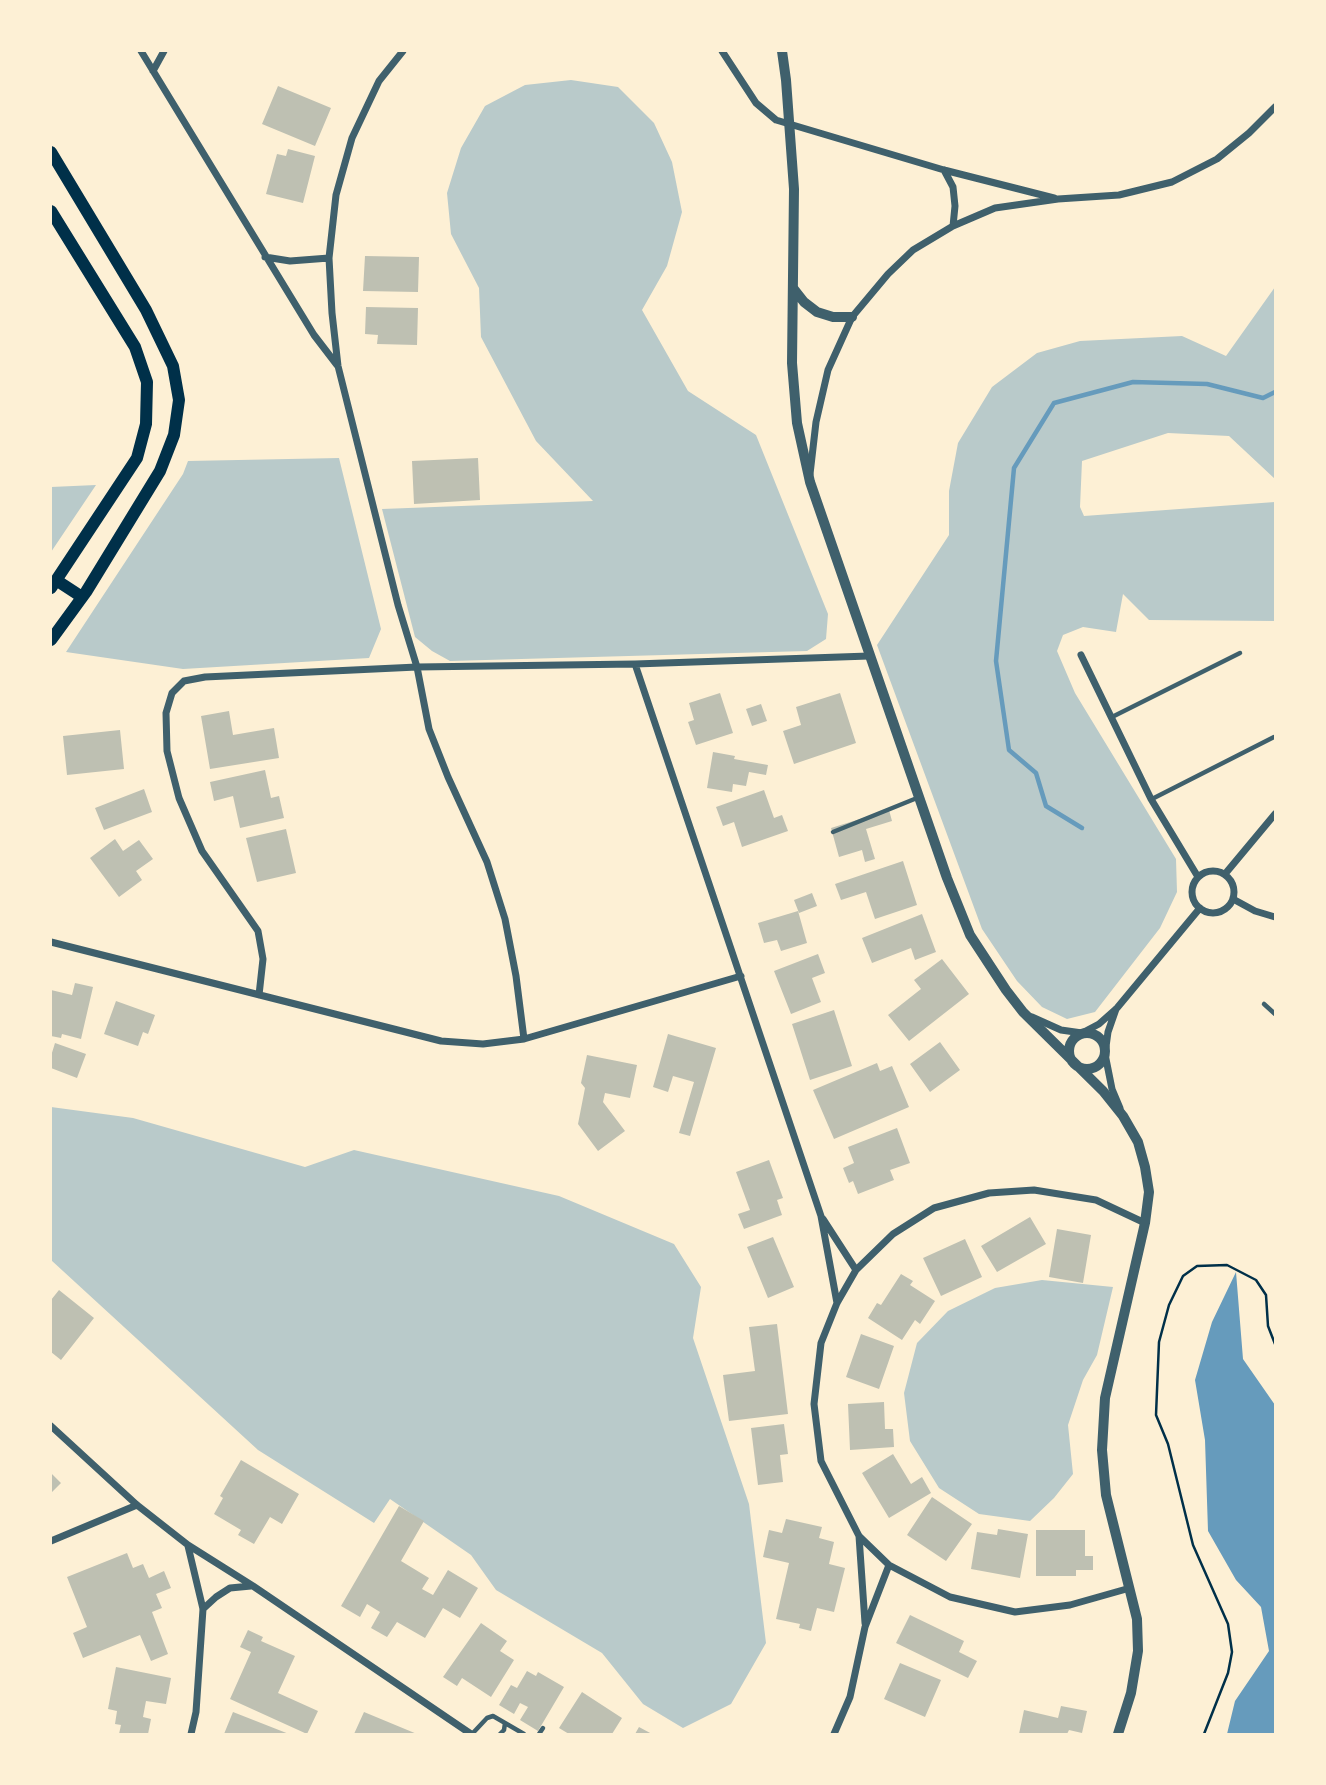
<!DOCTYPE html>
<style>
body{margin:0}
#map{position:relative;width:1326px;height:1785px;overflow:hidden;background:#fdf0d5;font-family:Rubik,sans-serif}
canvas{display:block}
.frame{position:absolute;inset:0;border:52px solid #fdf0d5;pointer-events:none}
</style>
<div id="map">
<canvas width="1326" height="1785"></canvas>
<div class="frame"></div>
</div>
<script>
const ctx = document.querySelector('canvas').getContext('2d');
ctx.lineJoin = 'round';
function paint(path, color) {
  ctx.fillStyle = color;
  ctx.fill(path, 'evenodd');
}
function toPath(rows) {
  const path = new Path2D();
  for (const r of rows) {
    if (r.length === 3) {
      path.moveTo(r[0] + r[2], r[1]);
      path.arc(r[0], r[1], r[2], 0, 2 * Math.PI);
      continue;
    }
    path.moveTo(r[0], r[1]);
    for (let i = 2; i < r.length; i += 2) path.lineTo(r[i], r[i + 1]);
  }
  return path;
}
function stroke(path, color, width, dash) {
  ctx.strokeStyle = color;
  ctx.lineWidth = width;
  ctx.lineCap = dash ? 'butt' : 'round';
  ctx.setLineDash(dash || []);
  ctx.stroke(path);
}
const green = toPath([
 [571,80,618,87,654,123,672,162,682,212,667,266,642,310,688,391,756,435,828,614,826,639,807,651,450,661,432,651,415,637,382,509,593,501,536,441,481,337,479,288,451,234,447,193,461,148,485,106,525,85],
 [1275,287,1275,479,1229,436,1168,433,1082,461,1080,507,1084,516,1275,502,1275,621,1149,620,1123,594,1116,632,1083,627,1063,635,1057,651,1075,693,1176,859,1177,892,1160,928,1095,1012,1067,1019,1042,1007,1017,981,982,929,877,645,949,535,949,491,958,443,992,387,1037,353,1080,341,1182,336,1226,356],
 [339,458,381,629,369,658,183,669,66,652,183,474,188,461],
 [96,485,51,552,51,487],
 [51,1107,133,1118,305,1167,354,1150,559,1196,674,1244,701,1287,693,1338,749,1504,766,1643,731,1704,683,1728,643,1704,602,1653,496,1590,471,1555,390,1499,374,1523,258,1450,51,1260],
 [1042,1280,1113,1287,1097,1355,1083,1380,1068,1425,1073,1474,1054,1498,1030,1521,979,1514,939,1488,910,1441,904,1393,917,1343,948,1311,995,1288]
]);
const water = toPath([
 [1236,1272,1243,1359,1275,1405,1275,1734,1227,1734,1235,1701,1269,1651,1261,1607,1236,1580,1208,1531,1205,1440,1195,1380,1212,1322]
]);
const stream = toPath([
 [1082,828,1046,806,1036,773,1009,750,996,661,1014,468,1054,403,1133,382,1207,384,1263,398,1275,392]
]);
const building = toPath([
 [278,86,331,108,315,146,262,124],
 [288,149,315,156,303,203,266,194,277,154,286,156],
 [365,256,419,257,418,292,363,291],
 [366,307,418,308,417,345,377,344,378,335,365,334],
 [478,458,480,500,414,504,412,461],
 [720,693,733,733,696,745,688,722,694,720,689,703],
 [840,693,856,743,794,764,783,731,801,725,796,707],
 [761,704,767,721,752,726,746,709],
 [229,711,233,735,274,728,279,758,210,769,201,716],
 [120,730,124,769,67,775,63,736],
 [713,752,735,756,734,759,768,765,766,775,749,772,746,786,733,784,732,792,707,788],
 [265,770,271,798,279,796,284,818,240,828,233,796,214,801,210,782],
 [144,789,152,812,104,830,95,808],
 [764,790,774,818,782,815,788,831,742,847,734,822,723,826,716,807],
 [889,810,892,821,866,829,875,859,865,862,862,850,839,857,831,828],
 [286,829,296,873,257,882,246,838],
 [115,839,123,851,139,840,153,859,136,871,142,880,119,897,90,858],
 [903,861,917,905,875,919,866,892,841,900,835,884],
 [812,893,817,906,799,913,794,900],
 [798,911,807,943,781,951,777,940,764,943,758,923],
 [922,914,936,952,915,960,911,948,872,963,862,938],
 [818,954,825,973,812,978,821,1002,791,1014,774,971],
 [942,959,969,994,909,1041,888,1015,921,989,914,980],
 [75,983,93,987,81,1039,62,1034,61,1038,51,1036,51,990,72,995],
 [116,1001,155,1015,148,1034,143,1032,138,1046,104,1034],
 [834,1010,852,1066,810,1080,792,1024],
 [668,1034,716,1048,690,1136,679,1133,694,1082,673,1076,668,1092,653,1087],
 [940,1042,960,1070,930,1092,910,1064],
 [55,1043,86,1054,77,1078,51,1068,51,1056],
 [587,1055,637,1065,630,1098,605,1093,603,1102,625,1131,598,1151,578,1124,585,1088,581,1083],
 [877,1063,880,1071,892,1066,909,1107,834,1139,813,1090],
 [897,1128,910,1163,890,1170,894,1180,858,1194,853,1181,849,1183,843,1168,854,1163,848,1147],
 [769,1160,783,1198,777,1200,782,1215,744,1229,738,1214,750,1210,736,1172],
 [1030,1217,1046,1244,997,1272,981,1246],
 [1057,1229,1091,1235,1083,1283,1049,1277],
 [773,1237,794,1287,768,1298,747,1247],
 [965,1239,982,1277,941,1296,923,1258],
 [901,1274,913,1281,910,1285,935,1301,920,1324,915,1320,902,1340,868,1318,877,1303,881,1305],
 [59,1290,94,1318,61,1360,51,1352,51,1300],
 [777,1324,788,1414,729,1421,723,1375,755,1371,749,1327],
 [861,1334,894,1346,879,1389,846,1377],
 [884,1402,885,1429,893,1429,894,1447,850,1450,848,1404],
 [784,1424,788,1454,780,1455,783,1482,758,1485,751,1428],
 [893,1454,911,1484,922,1477,931,1493,889,1518,862,1473],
 [241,1460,299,1494,282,1524,270,1517,254,1544,238,1535,241,1530,214,1514,223,1498,220,1496],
 [51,1473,61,1483,51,1493],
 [932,1497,972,1524,946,1561,907,1535],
 [399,1506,424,1521,401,1561,429,1578,422,1589,433,1595,448,1570,478,1588,460,1618,443,1608,425,1638,397,1622,387,1637,371,1628,380,1612,367,1604,360,1617,341,1606],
 [786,1519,822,1527,819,1538,834,1542,829,1564,845,1568,834,1612,817,1608,811,1631,799,1628,800,1624,776,1619,789,1563,763,1557,769,1530,782,1533],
 [998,1529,1028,1534,1020,1578,971,1569,977,1532,997,1535],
 [1036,1530,1085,1530,1085,1556,1093,1556,1093,1570,1076,1570,1076,1576,1036,1576],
 [127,1553,133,1568,143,1564,149,1578,164,1571,171,1588,156,1594,162,1608,152,1612,168,1654,151,1661,140,1635,83,1658,73,1633,87,1627,67,1577],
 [910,1615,964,1641,959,1652,977,1661,968,1678,896,1643],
 [481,1623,507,1641,500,1651,514,1660,491,1697,462,1678,457,1686,443,1677],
 [248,1630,263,1637,261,1641,295,1656,278,1693,318,1711,307,1734,230,1699,251,1652,240,1647],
 [900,1663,941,1680,925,1717,884,1699],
 [116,1667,171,1678,166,1704,146,1701,143,1717,151,1719,148,1734,119,1734,121,1725,115,1724,117,1711,108,1709],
 [527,1671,536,1676,538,1672,564,1687,538,1731,520,1720,528,1707,520,1703,514,1714,499,1705,511,1685,517,1688],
 [582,1692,622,1718,612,1734,569,1734,559,1728],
 [1061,1706,1087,1711,1082,1733,1069,1730,1067,1734,1019,1734,1024,1710,1058,1718],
 [233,1712,289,1734,224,1734],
 [364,1712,417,1734,354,1734],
 [639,1727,652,1734,635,1734]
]);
const path = toPath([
 [1204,1734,1228,1673,1232,1652,1228,1624,1193,1545,1168,1444,1156,1415,1159,1342,1169,1305,1183,1276,1197,1266,1227,1265,1256,1280,1266,1295,1268,1326,1275,1344]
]);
const service = toPath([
 [1112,717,1240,653],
 [1152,799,1274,737],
 [833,832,917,798],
 [1264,1004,1275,1014],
 [472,1734,487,1718,493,1716,524,1734],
 [500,1734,504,1730,505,1723],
 [539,1734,543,1728]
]);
const minor = toPath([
 [141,51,314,335,337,365],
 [403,51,379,81,352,138,336,195,329,258,332,313,338,366,398,605,417,667,429,729,448,777,487,862,505,919,516,976,524,1039],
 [722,51,756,103,776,120,944,170,1054,198],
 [153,71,164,51],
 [944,170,953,187,955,206,953,226],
 [265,257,290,261,329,258],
 [810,474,816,422,828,370,852,317,888,274,913,250,953,226,995,208,1058,199,1119,195,1172,182,1217,159,1249,133,1275,107],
 [1081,655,1151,799,1198,877],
 [635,664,821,1216,837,1303],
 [1213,892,21],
 [1225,874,1275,814],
 [1233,899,1255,911,1275,917],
 [51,942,441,1041,483,1044,524,1039,741,976],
 [259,995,263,959,258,931,202,851,179,798,167,751,166,713,172,693,184,681,205,677,417,667,635,664,869,656],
 [1116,1009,1108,1032,1105,1054,1112,1089,1120,1108],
 [1032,1017,1061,1030,1082,1033,1099,1024,1117,1008,1200,908],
 [823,1219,856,1270],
 [51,1426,137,1505,188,1545,253,1586,471,1734],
 [859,1536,865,1623],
 [51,1541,137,1505],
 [188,1546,203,1609,196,1712,191,1734],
 [1130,1588,1070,1605,1015,1612,950,1597,889,1565,859,1536,821,1461,814,1404,821,1343,837,1303,856,1270,893,1234,934,1208,989,1193,1034,1190,1096,1200,1145,1223],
 [203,1609,216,1597,230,1588,251,1586],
 [834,1734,850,1697,865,1627,889,1565]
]);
const tertiary = toPath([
 [782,51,786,80,794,189,792,363,797,423,810,482,947,878,970,935,1006,990,1023,1012,1103,1091,1123,1116,1138,1142,1145,1167,1149,1192,1145,1223,1105,1398,1102,1450,1106,1495,1137,1619,1138,1651,1131,1693,1118,1734],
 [793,288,804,302,817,312,833,317,852,317],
 [1087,1051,18]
]);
const secondary = toPath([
 [51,152,146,310,173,366,179,400,174,435,160,471,86,592,51,640],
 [51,211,135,347,147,382,146,424,137,458,51,588],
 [56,580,82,597]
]);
paint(green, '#b9caca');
paint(water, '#669bbc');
stroke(stream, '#669bbc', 4.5);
paint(building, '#bec0b2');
stroke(path, '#003049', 2.5);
stroke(service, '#3f606c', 4.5);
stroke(minor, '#3f606c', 7);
stroke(tertiary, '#3f606c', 10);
stroke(secondary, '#003049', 12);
</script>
